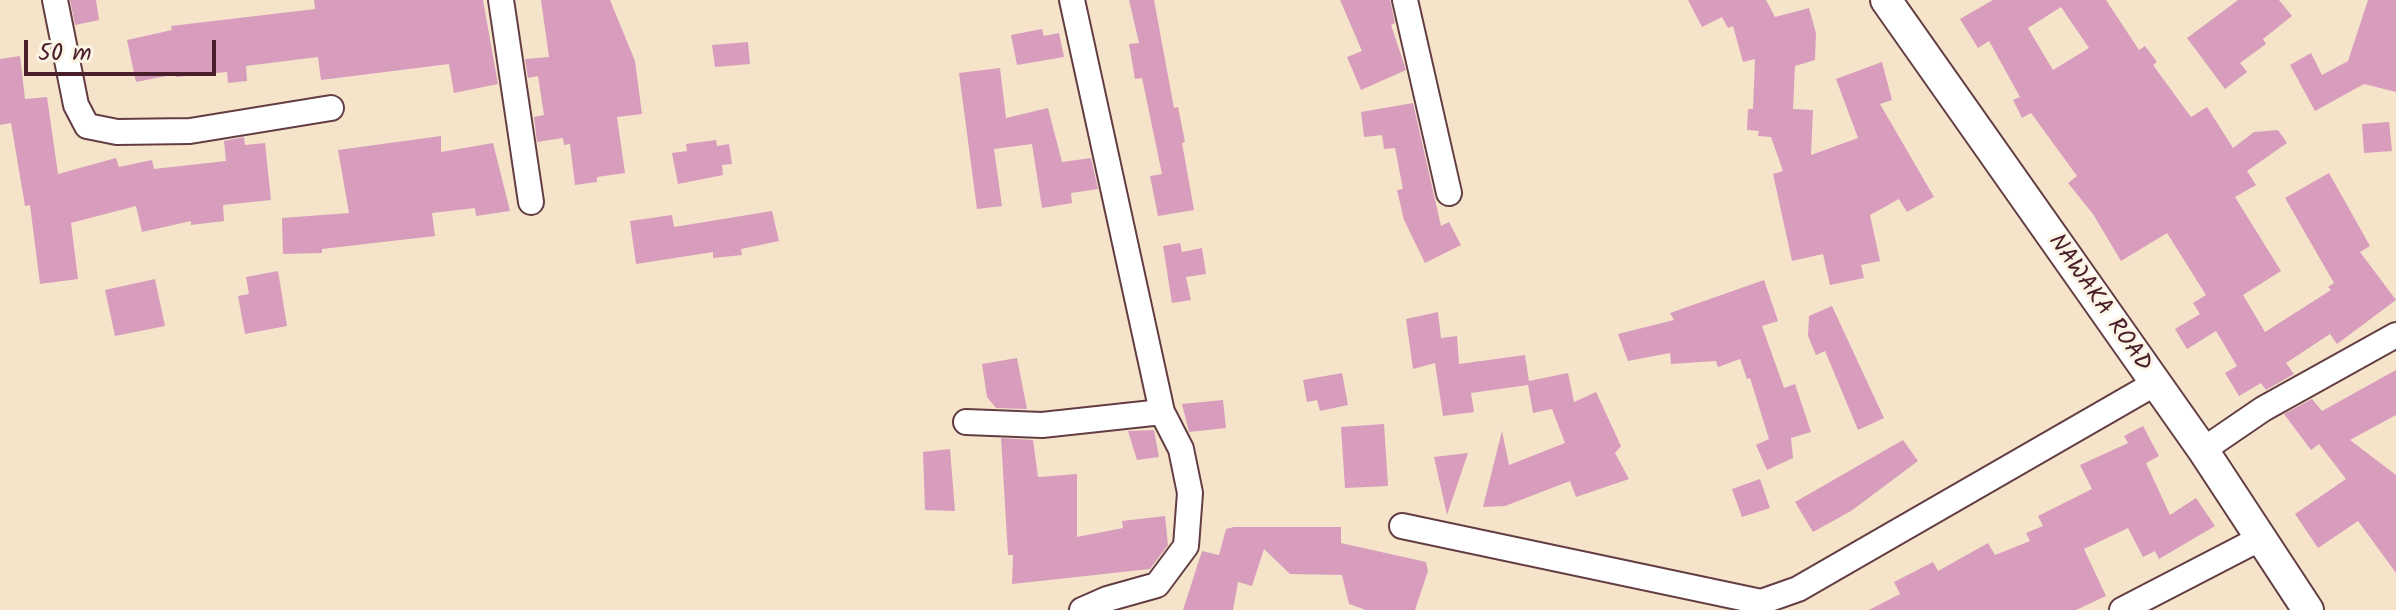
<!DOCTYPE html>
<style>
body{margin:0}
#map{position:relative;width:2396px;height:610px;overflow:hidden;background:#f5e4ca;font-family:Kalam,sans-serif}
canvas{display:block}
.scale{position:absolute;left:24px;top:40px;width:192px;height:36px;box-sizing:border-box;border:4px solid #4a1f2b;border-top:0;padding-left:10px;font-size:24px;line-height:28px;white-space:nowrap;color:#4a1f2b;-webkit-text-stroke:6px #fcf5e5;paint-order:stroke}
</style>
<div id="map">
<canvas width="2396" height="610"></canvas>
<div class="scale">50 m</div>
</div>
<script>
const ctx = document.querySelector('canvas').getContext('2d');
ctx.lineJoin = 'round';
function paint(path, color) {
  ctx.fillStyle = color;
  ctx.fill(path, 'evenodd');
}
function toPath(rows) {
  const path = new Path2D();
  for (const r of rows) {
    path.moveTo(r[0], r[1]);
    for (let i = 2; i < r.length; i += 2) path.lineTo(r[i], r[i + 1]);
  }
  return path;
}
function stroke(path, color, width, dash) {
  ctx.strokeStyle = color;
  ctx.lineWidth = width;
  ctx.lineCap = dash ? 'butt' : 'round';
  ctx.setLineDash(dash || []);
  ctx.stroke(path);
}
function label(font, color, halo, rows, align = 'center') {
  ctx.font = font + ' Kalam,sans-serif';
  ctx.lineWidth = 6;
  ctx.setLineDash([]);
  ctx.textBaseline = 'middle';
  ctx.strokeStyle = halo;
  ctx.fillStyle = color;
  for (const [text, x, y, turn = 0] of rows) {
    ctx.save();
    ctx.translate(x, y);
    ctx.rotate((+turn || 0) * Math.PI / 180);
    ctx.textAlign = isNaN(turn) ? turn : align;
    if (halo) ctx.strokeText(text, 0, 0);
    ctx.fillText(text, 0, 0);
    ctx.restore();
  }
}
const building = toPath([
 [70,0,96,0,99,20,75,25],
 [314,0,483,0,498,84,454,93,449,64,321,80,318,57,246,66,247,81,228,83,227,72,176,77,176,74,136,82,127,40,172,30,171,26,315,9],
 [541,0,610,0,635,61,642,114,617,117,625,173,597,177,597,182,575,185,570,144,564,145,563,138,537,142,534,117,544,115,538,76,528,78,525,59,549,57],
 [1129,0,1154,0,1174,108,1178,107,1185,142,1182,143,1194,210,1158,216,1150,176,1162,174,1142,78,1135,79,1129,44,1139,43],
 [1340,0,1390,0,1395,23,1391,25,1406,70,1361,90,1347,57,1362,51],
 [1688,0,1766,0,1775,17,1809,8,1816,33,1815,60,1795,66,1793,109,1813,110,1811,155,1858,138,1836,79,1882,62,1892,100,1880,104,1934,197,1907,212,1899,199,1870,215,1880,261,1861,265,1864,278,1830,285,1823,254,1792,261,1773,174,1783,171,1771,137,1758,136,1759,131,1747,130,1748,109,1753,109,1755,59,1743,62,1733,26,1728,28,1722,17,1702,27],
 [1993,0,2106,0,2139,50,2145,46,2157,62,2153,65,2191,117,2207,107,2233,148,2254,132,2278,130,2287,143,2247,171,2256,185,2235,197,2281,271,2243,295,2265,332,2331,290,2328,287,2334,283,2285,198,2329,173,2370,246,2360,252,2396,300,2337,344,2330,334,2286,363,2294,374,2266,390,2261,383,2239,396,2225,373,2237,366,2216,331,2187,349,2175,329,2200,314,2193,303,2206,295,2167,233,2121,261,2093,214,2068,183,2077,176,2031,113,2022,118,2013,100,2020,97,1989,41,1978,48,1960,19],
 [2061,7,2089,48,2053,70,2028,28],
 [2238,0,2279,0,2292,16,2263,39,2266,44,2240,63,2247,72,2225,89,2187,38],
 [2368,0,2396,0,2396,92,2364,84,2315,111,2290,65,2311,53,2322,75,2348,61],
 [1042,29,1044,36,1059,33,1064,57,1017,65,1011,35],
 [748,42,750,64,715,67,712,45],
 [20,56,25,99,47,97,58,174,116,158,119,167,152,160,154,169,226,161,224,141,244,137,245,145,265,143,271,200,223,205,224,221,191,225,191,221,142,232,136,206,71,223,78,279,40,284,30,205,25,206,11,123,0,125,0,59],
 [1000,68,1006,118,1048,108,1062,162,1091,158,1098,189,1071,193,1072,203,1042,208,1032,144,994,149,1002,206,977,209,959,73],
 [1413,103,1441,226,1449,222,1461,245,1425,263,1404,220,1397,190,1403,189,1395,148,1384,149,1382,135,1364,137,1361,112],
 [2389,122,2392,151,2364,153,2362,124],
 [441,136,441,152,493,143,510,211,476,216,475,208,432,213,435,236,322,249,322,253,283,254,282,218,349,213,338,150],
 [716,140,717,146,729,144,732,164,722,165,723,175,678,184,672,153,687,151,686,144],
 [772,211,779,241,741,249,742,255,713,258,713,252,636,264,630,221,672,215,674,227],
 [1180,243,1182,252,1202,248,1206,274,1186,277,1191,300,1172,303,1163,246],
 [278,271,287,326,245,334,238,296,249,294,246,277],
 [155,279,165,326,115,336,105,290],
 [1764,280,1778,321,1762,326,1784,388,1795,384,1811,432,1791,438,1793,458,1767,470,1756,445,1769,439,1750,378,1747,379,1740,359,1718,367,1716,361,1671,364,1670,353,1628,361,1618,334,1674,320,1670,313],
 [1832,306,1884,418,1858,430,1825,351,1816,355,1808,336,1809,316],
 [1438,312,1441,338,1457,336,1459,364,1525,355,1529,381,1568,373,1574,402,1596,392,1621,446,1615,453,1629,479,1576,497,1570,481,1505,506,1483,507,1502,431,1509,465,1565,443,1552,409,1533,413,1528,385,1471,393,1474,412,1443,416,1435,363,1413,369,1406,319],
 [1017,358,1027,409,996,408,987,397,982,364],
 [2396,370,2396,415,2350,440,2396,475,2396,573,2358,521,2318,548,2295,514,2346,479,2319,444,2311,450,2284,414,2312,399,2322,411],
 [1342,373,1348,405,1320,411,1317,400,1307,402,1303,380],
 [1223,400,1226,428,1189,432,1182,404],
 [1384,424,1388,486,1345,488,1341,427],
 [2143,426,2159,456,2146,463,2170,515,2196,498,2215,526,2159,559,2155,551,2143,557,2128,528,2084,549,2106,596,2076,610,1869,610,1900,594,1894,582,1933,562,1938,571,1988,543,1995,555,2030,541,2026,533,2043,526,2038,516,2092,489,2080,465,2128,443,2124,436],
 [1154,430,1159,457,1137,460,1128,431],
 [1001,438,1033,440,1038,477,1077,474,1077,537,1123,528,1122,521,1165,516,1168,545,1150,569,1012,584,1013,555,1008,555],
 [1903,440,1918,461,1851,511,1813,532,1795,502],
 [950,449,955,511,925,510,923,452],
 [1468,453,1447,515,1434,457],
 [1760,479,1770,508,1742,517,1732,489],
 [1234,527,1341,527,1341,543,1426,562,1428,571,1415,610,1366,610,1349,604,1342,575,1290,574,1264,549,1252,586,1238,582,1233,610,1183,610,1202,551,1219,555,1226,529]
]);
const minor = toPath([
 [55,0,76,105,87,126,117,132,190,131,331,108],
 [501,0,531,202],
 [1072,0,1162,412,1181,449,1190,493,1186,546,1157,585,1107,599,1082,610],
 [1405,0,1449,193],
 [966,422,1042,425,1162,412],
 [2203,450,2263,409,2396,335],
 [1402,526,1761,602,1798,589,2154,384],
 [2122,610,2261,538]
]);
const tertiary = toPath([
 [1886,0,2203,450,2308,610]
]);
const streetNames = [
 ["NAWAKA ROAD",2098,304,55]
];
paint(building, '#d89dbd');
stroke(minor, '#643d43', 28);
stroke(tertiary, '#643d43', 34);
stroke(minor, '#fff', 24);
stroke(tertiary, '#fff', 30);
label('24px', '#4a1f2b', '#fcf5e5', streetNames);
</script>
